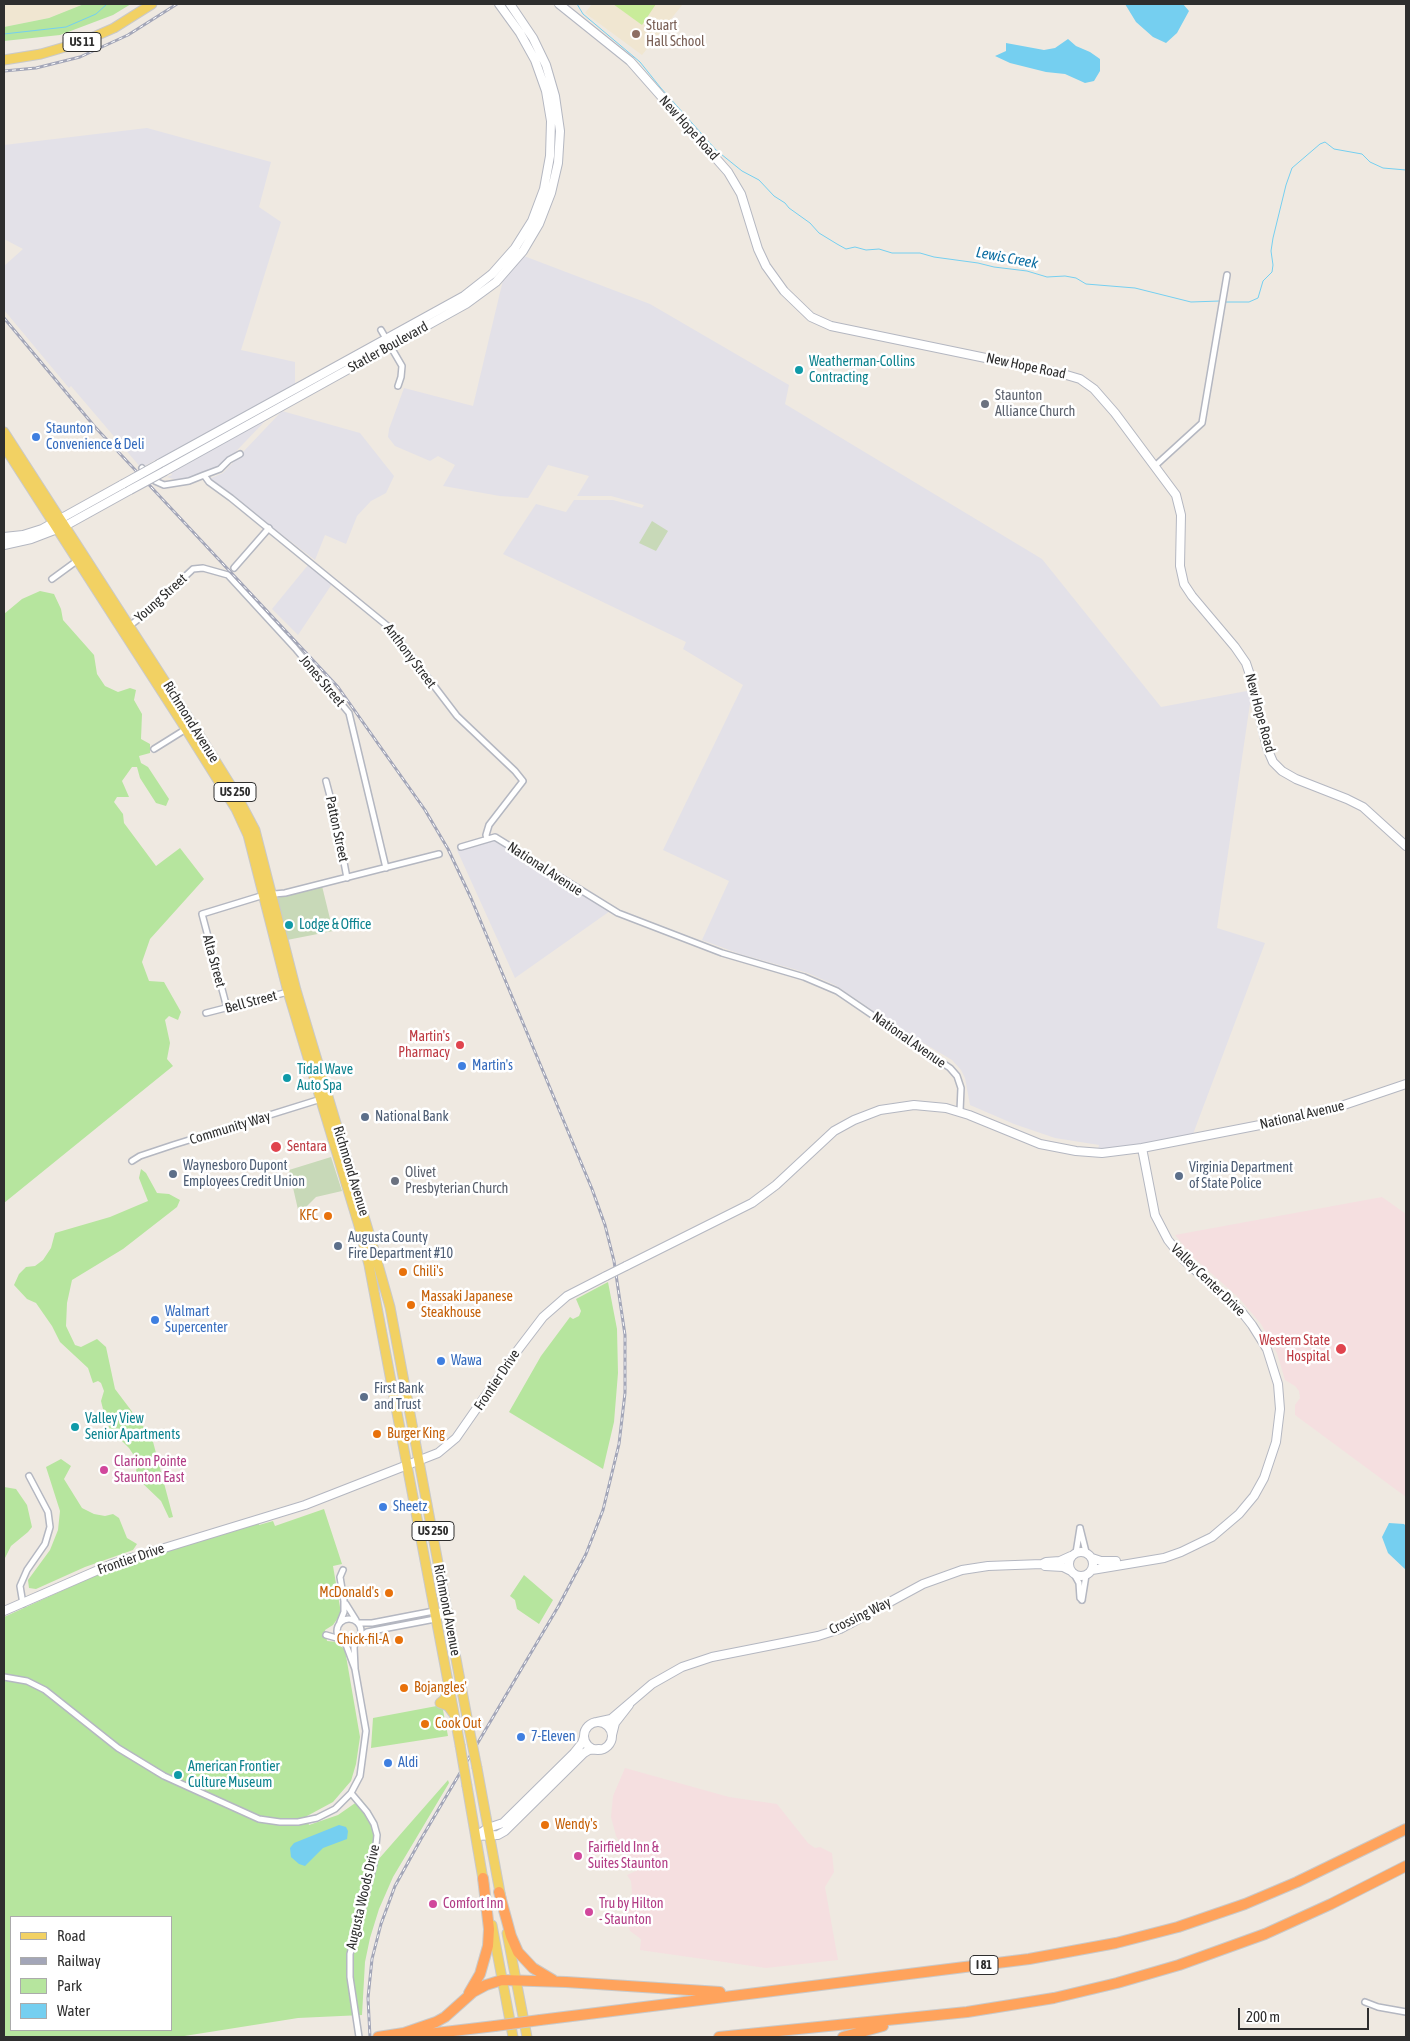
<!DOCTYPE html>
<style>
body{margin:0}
#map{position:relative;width:1410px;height:2041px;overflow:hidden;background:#efe9e1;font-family:"Asap Condensed",sans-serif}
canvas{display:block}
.frame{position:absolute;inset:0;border:5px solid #2e2e2e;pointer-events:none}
.legend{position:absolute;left:10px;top:1916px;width:162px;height:115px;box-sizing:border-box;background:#fff;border:1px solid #ababab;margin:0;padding:6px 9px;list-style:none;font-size:15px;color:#2e2e2e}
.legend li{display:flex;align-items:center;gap:10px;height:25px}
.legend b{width:25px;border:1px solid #ababab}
.scale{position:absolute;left:1238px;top:2008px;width:131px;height:22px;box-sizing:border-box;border:2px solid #2e2e2e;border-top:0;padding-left:6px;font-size:15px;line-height:18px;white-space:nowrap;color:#2e2e2e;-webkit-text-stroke:4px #fff;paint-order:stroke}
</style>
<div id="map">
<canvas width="1410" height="2041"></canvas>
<div class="frame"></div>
<ul class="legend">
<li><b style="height:6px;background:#f2d163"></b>Road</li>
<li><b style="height:6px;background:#a3a6b8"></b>Railway</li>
<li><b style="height:14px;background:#b6e59e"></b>Park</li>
<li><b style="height:14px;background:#75cff0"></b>Water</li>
</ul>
<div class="scale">200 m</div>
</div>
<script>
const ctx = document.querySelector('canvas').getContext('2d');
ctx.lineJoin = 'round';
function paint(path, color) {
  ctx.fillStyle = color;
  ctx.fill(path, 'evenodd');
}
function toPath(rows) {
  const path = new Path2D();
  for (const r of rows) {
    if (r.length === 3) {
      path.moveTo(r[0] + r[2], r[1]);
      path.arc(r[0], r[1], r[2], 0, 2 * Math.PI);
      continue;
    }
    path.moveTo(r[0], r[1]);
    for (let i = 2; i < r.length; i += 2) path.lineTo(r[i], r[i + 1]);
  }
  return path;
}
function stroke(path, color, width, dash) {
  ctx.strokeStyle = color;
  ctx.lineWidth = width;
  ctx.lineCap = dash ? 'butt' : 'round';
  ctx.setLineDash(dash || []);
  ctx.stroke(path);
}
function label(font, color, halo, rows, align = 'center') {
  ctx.font = font + ' "Asap Condensed",sans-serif';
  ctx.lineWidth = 5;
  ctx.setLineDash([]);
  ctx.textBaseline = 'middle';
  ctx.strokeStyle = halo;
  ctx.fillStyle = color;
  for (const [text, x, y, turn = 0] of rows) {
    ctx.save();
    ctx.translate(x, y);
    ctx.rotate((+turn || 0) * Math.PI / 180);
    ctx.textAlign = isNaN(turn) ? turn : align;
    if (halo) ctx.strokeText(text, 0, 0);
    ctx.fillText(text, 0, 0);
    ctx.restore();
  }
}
const industrial = toPath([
 [147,128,271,162,259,207,281,222,241,350,295,362,295,384,160,460,159,458,141,468,71,386,69,388,4,310,4,266,23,249,4,239,4,145],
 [524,256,650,304,789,385,785,404,1042,559,1161,707,1252,690,1217,928,1265,943,1193,1134,1119,1148,1098,1149,1099,1145,1055,1138,1014,1124,970,1105,965,1078,961,1070,952,1060,908,1034,835,985,808,973,740,954,702,940,729,881,663,850,743,685,683,649,686,642,503,554,536,504,566,512,574,500,613,500,642,508,644,505,611,496,577,496,589,476,548,465,528,498,500,496,443,486,455,465,438,456,430,461,395,446,388,437,389,429,404,388,473,406,503,280],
 [282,411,360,433,394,476,386,493,371,501,357,516,346,544,325,535,315,560,209,479,223,473],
 [269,417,220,468,189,480,177,480,167,477,172,475,171,473],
 [308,565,332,584,298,635,272,609],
 [495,837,610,911,515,978,457,850]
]);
const education = toPath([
 [4,4,84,4,49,18,4,27],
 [592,4,683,4,642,55,585,13]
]);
const medical = toPath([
 [1382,1197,1406,1214,1406,1497,1295,1415,1295,1405,1300,1398,1299,1391,1295,1386,1285,1380,1277,1353,1261,1324,1239,1298,1193,1257,1175,1235],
 [625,1768,729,1797,777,1804,808,1843,815,1848,820,1847,832,1853,834,1872,825,1887,838,1960,766,1968,640,1950,641,1939,630,1931,626,1920,632,1892,631,1881,627,1875,638,1870,616,1836,611,1817,613,1796]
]);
const green = toPath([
 [84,4,131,4,113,15,60,35,4,41,4,27,49,18],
 [40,591,54,594,61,609,63,620,94,655,97,674,105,686,118,692,130,688,136,690,134,700,142,714,141,739,150,744,150,753,139,756,141,763,148,767,169,799,166,806,156,803,140,778,137,767,132,767,122,781,129,797,117,797,114,802,123,814,124,823,156,866,180,848,204,879,150,939,142,962,149,981,164,982,181,1012,178,1020,169,1016,165,1020,170,1043,167,1059,173,1066,4,1203,4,614,22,599],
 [141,1169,146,1173,157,1193,169,1194,180,1200,177,1207,123,1249,72,1280,67,1303,66,1326,75,1345,81,1347,97,1339,106,1347,115,1389,152,1438,173,1517,169,1518,161,1501,138,1479,136,1473,137,1460,129,1448,122,1441,114,1441,104,1413,101,1401,104,1391,101,1383,98,1381,93,1383,88,1368,60,1342,52,1326,36,1303,27,1299,14,1285,19,1274,26,1267,35,1266,43,1260,51,1248,55,1233,110,1217,148,1201,139,1178],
 [608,1282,617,1329,618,1373,614,1422,603,1469,509,1412,541,1356,570,1317,573,1319,579,1316,581,1311,576,1299],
 [61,1459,71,1466,64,1479,82,1508,94,1514,105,1516,113,1514,119,1518,127,1538,137,1544,133,1550,85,1567,36,1589,29,1588,28,1580,50,1550,58,1530,60,1511,46,1467],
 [4,1487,16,1489,27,1505,32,1527,28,1532,11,1546,4,1560],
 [324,1509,342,1564,333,1566,340,1607,340,1615,333,1625,325,1630,327,1641,337,1642,345,1650,360,1737,356,1764,351,1781,333,1802,307,1816,309,1825,338,1815,361,1799,369,1809,376,1824,379,1845,377,1861,448,1780,449,1783,393,1877,379,1909,370,1938,365,1962,362,2015,298,2018,178,2037,4,2037,4,1617,101,1573,130,1562,259,1523,259,1525,273,1521,275,1526],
 [11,1917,171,1917,171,2030,11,2030],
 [524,1575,553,1600,539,1624,517,1609,515,1600,510,1596],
 [442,1705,448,1736,371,1748,373,1718]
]);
const cemetery = toPath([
 [652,521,668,531,656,551,639,543],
 [322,886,333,931,287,940,277,898],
 [331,1157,342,1191,316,1197,299,1214,289,1170]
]);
const pitch = toPath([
 [613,4,656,4,642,25]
]);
const water = toPath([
 [1125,4,1183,4,1189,11,1177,33,1166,43,1153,37,1136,22],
 [1068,39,1076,46,1090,52,1100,59,1100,71,1094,81,1085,83,1065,74,1046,72,1010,63,995,56,1006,51,1006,43,1044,50,1055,48],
 [1389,1523,1404,1524,1406,1526,1406,1570,1388,1553,1382,1537],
 [339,1825,346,1827,348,1831,347,1839,323,1848,305,1866,299,1864,291,1857,290,1848,294,1843]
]);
const stream = toPath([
 [577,4,583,14,640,62,660,87,716,150,742,171,759,180,774,196,785,203,789,208,810,223,819,233,837,244,846,249,855,247,866,250,879,249,892,253,920,253,934,257,978,263,994,267,1027,271,1047,277,1065,276,1076,278,1086,284,1135,288,1191,302,1220,301],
 [4,34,66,27,96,14,107,4],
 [1224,302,1249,302,1258,298,1263,281,1272,272,1273,265,1271,251,1273,238,1286,185,1292,168,1320,144,1325,142,1334,149,1362,154,1370,162,1383,168,1406,170]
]);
const street = toPath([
 [381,330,402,366,401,377,398,386],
 [1156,465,1202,423,1227,275],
 [142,468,155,481,164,485,189,481,204,475,209,482,231,498,390,628,457,716,515,771,523,781,489,825,486,835,487,839],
 [204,475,220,469,229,460,240,454],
 [234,568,269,528],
 [52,579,78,560],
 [128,627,145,614,193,569,203,568,228,575,295,648,349,713,386,868],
 [154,749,186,729],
 [326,781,335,815,347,878],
 [461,847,495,837,618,913,722,953,804,977,837,991,950,1068,957,1076,961,1088,960,1111],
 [227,1008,202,914,264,895,285,893,439,854],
 [206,1013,288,992],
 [132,1161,140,1156,173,1145,321,1099],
 [1080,1528,1086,1552],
 [1076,1553,1080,1528],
 [1074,1574,1079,1583,1080,1598,1082,1600],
 [1082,1600,1086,1575],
 [23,1604,20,1586,27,1570,45,1544,50,1527,48,1512,29,1476],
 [346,1604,356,1620],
 [349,1631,12],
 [340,1622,344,1612,344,1601,340,1577,343,1570],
 [358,1623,372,1623,434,1611,447,1612],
 [326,1635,340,1639],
 [360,1637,367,1632,435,1619,447,1613],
 [355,1668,354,1647,357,1640],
 [4,1677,27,1681,45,1690,118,1748,164,1776,259,1819,280,1822,298,1822,317,1818,335,1809,351,1793,360,1776,366,1731,355,1669,345,1642],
 [351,1793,367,1812,374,1824,377,1835,374,1864,350,1954,350,1977,359,2037],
 [1365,2002,1378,2007,1406,2012]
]);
const secondary = toPath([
 [559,4,630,61,728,172,741,194,758,249,766,266,784,291,811,317,831,326,1063,374,1080,379,1094,389,1115,413,1176,495,1181,515,1180,566,1184,584,1192,596,1235,647,1246,663,1251,678,1267,748,1273,762,1282,771,1296,779,1347,799,1363,807,1406,846],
 [159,464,464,296,492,274,515,248,532,221,544,189,550,156,551,121,546,91,535,60,520,33,499,4],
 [165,471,466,304,496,282,523,251,539,224,551,193,558,163,560,131,555,96,546,65,533,38,510,4],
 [4,537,23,535,42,529,123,484],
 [4,545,31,539,65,526,130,490],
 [626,1266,752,1203,776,1185,834,1131,854,1120,880,1110,914,1105,946,1108,969,1115,1040,1144,1076,1151,1102,1153,1142,1148,1301,1117,1338,1107,1406,1084],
 [1081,1564,12],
 [1092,1558,1101,1561,1116,1561],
 [1045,1566,1063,1567,1071,1571],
 [1092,1570,1164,1558,1181,1552,1212,1537,1239,1514,1254,1496,1264,1478,1276,1442,1280,1409,1278,1384,1267,1349,1252,1325,1241,1311,1184,1260,1168,1240,1155,1215,1142,1148],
 [4,1611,112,1564,305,1505,438,1453,456,1438,511,1359,543,1317,567,1296,606,1276],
 [597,1722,611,1719,652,1684,682,1667,712,1657,818,1636,840,1629,923,1584,962,1570,988,1566,1042,1564,1046,1562,1060,1561,1071,1556],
 [598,1736,14],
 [612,1735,615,1723,629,1705],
 [476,1836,498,1835,505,1831,584,1753,589,1750,599,1749],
 [476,1836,488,1828,503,1823,574,1753,582,1743,584,1737]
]);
const primary = toPath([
 [4,60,41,54,82,42,114,28,152,4],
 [4,432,193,725,236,794,255,830,296,990,372,1243,390,1307,469,1728],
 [4,446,186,729,236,809,248,835,288,992,359,1226,369,1265,460,1745],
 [445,1690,446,1698,440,1703,448,1706,453,1713],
 [477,1768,501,1898],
 [467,1786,484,1885],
 [492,1925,513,2037],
 [507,1933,527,2037]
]);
const highway = toPath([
 [499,1892,511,1936,518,1952,533,1968,553,1980],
 [469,1993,480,1974,488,1946,489,1929,483,1878],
 [540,2020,1029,1959,1116,1943,1178,1927,1245,1904,1297,1882,1406,1829],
 [411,2036,495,2026],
 [378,2037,404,2033,436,2022,445,2017,473,1992,486,1985,502,1980,566,1982,720,1992],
 [719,2037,967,2012,1054,1998,1117,1983,1179,1965,1265,1934,1331,1904,1406,1866],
 [843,2037,883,2026]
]);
const rail = toPath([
 [4,71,36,68,80,57,128,35,177,4],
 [4,318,95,427,338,687,425,810,448,849,471,898,592,1189,605,1225,614,1261,625,1335,625,1393,619,1444,603,1510,586,1554,558,1607,421,1839,395,1886,381,1924,372,1959,368,1998,370,2037]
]);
const secondaryBridge = toPath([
 [123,484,159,464],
 [130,490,165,471],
 [606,1276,626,1266]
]);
const primaryBridge = toPath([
 [469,1728,477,1768],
 [460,1745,467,1786]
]);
const highwayBridge = toPath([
 [495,2026,540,2020]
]);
const markers = [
 [636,34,5,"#8d6e63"],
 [799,370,5,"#0f9aa8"],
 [985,404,5,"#6b7280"],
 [36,437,5,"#3f7fe0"],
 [289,925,5,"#0f9aa8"],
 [460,1045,5,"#e0444e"],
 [462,1066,5,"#3f7fe0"],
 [287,1078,5,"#0f9aa8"],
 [365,1117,5,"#5c6f8a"],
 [276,1147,6,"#e0444e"],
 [173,1174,5,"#5c6f8a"],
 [1179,1176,5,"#5c6f8a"],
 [395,1181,5,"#6b7280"],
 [328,1216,5,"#e8710a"],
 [338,1246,5,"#5c6f8a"],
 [403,1272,5,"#e8710a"],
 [411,1305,5,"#e8710a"],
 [155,1320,5,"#3f7fe0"],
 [1341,1349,6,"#e0444e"],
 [441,1361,5,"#3f7fe0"],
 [364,1397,5,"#5c6f8a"],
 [75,1427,5,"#0f9aa8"],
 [377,1434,5,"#e8710a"],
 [104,1470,5,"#d1479c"],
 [383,1507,5,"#3f7fe0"],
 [389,1593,5,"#e8710a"],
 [399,1640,5,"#e8710a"],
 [404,1688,5,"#e8710a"],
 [425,1724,5,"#e8710a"],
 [521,1737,5,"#3f7fe0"],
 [388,1763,5,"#3f7fe0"],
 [178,1775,5,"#0f9aa8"],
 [545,1825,5,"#e8710a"],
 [578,1856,5,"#d1479c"],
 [433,1904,5,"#d1479c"],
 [589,1912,5,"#d1479c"]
];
const shields = [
 [82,42,38],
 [235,792,42],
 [433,1531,42],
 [984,1965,28]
];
const shieldNames = [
 ["US 11",82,42],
 ["US 250",235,792],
 ["US 250",433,1531],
 ["I 81",984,1965]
];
const educationNames = [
 ["Stuart",646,26],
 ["Hall School",646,42]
];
const streetNames = [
 ["New Hope Road",689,128,48],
 ["Statler Boulevard",388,347,-29],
 ["New Hope Road",1026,366,12],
 ["Young Street",161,598,-42],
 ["Anthony Street",410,656,53],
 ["Jones Street",322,681,50],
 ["New Hope Road",1260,713,75],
 ["Richmond Avenue",191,722,58],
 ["Patton Street",337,829,78],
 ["National Avenue",545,869,33],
 ["Alta Street",214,961,75],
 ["Bell Street",251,1002,-15],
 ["National Avenue",909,1040,35],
 ["National Avenue",1302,1115,-13],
 ["Community Way",230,1128,-17],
 ["Richmond Avenue",351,1171,73],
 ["Valley Center Drive",1208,1280,44],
 ["Frontier Drive",497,1380,-56],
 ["Frontier Drive",131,1559,-19],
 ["Richmond Avenue",447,1610,79],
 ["Crossing Way",860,1616,-26],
 ["Augusta Woods Drive",363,1897,-77]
];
const cultureNames = [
 ["Weatherman-Collins",809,362],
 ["Contracting",809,378],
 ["Lodge & Office",299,925],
 ["Tidal Wave",297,1070],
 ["Auto Spa",297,1086],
 ["Valley View",85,1419],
 ["Senior Apartments",85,1435],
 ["American Frontier",188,1767],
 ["Culture Museum",188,1783]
];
const worshipNames = [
 ["Staunton",995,396],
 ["Alliance Church",995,412],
 ["Olivet",405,1173],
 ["Presbyterian Church",405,1189]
];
const shopNames = [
 ["Staunton",46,429],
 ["Convenience & Deli",46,445],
 ["Martin's",472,1066],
 ["Walmart",165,1312],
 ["Supercenter",165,1328],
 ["Wawa",451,1361],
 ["Sheetz",393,1507],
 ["7-Eleven",531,1737],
 ["Aldi",398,1763]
];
const healthNames = [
 ["Martin's",450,1037],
 ["Pharmacy",450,1053],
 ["Sentara",287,1147,"left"],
 ["Western State",1330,1341],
 ["Hospital",1330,1357]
];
const serviceNames = [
 ["National Bank",375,1117],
 ["Waynesboro Dupont",183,1166],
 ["Employees Credit Union",183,1182],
 ["Virginia Department",1189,1168],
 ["of State Police",1189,1184],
 ["Augusta County",348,1238],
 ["Fire Department #10",348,1254],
 ["First Bank",374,1389],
 ["and Trust",374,1405]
];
const foodNames = [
 ["KFC",318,1216,"right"],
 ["Chili's",413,1272],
 ["Massaki Japanese",421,1297],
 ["Steakhouse",421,1313],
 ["Burger King",387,1434],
 ["McDonald's",379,1593,"right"],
 ["Chick-fil-A",389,1640,"right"],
 ["Bojangles'",414,1688],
 ["Cook Out",435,1724],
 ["Wendy's",555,1825]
];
const hotelNames = [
 ["Clarion Pointe",114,1462],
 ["Staunton East",114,1478],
 ["Fairfield Inn &",588,1848],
 ["Suites Staunton",588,1864],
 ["Comfort Inn",443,1904],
 ["Tru by Hilton",599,1904],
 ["- Staunton",599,1920]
];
const waterNames = [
 ["Lewis Creek",1007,258,11]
];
paint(industrial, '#e3e1e8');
paint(education, '#f0e6d1');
paint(medical, '#f5dfe0');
paint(green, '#b6e59e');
paint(cemetery, '#c8d9b8');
paint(pitch, '#c9ec9a');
paint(water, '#75cff0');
stroke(stream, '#75cff0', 1);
stroke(street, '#b4b7c1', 8);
stroke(secondary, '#b4b7c1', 10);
stroke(primary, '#c9c9c9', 11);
stroke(highway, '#c9c9c9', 12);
stroke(street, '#fff', 5);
stroke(secondary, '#fff', 8);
stroke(primary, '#f2d163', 9);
stroke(highway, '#ffa35c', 10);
stroke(rail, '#a3a6b8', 3);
stroke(rail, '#fff', 1, [4]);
stroke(secondaryBridge, '#b4b7c1', 10, []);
stroke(primaryBridge, '#c9c9c9', 11, []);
stroke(highwayBridge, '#c9c9c9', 12, []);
stroke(secondaryBridge, '#fff', 8);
stroke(primaryBridge, '#f2d163', 9);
stroke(highwayBridge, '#ffa35c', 10);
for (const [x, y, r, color] of markers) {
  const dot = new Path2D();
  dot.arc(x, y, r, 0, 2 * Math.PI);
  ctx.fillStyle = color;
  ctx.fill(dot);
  stroke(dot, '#fff', 2);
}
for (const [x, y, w] of shields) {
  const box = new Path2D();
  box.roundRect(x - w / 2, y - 9.5, w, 19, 4);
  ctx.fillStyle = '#fff';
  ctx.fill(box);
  stroke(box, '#2e2e2e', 1);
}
label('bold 12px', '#2e2e2e', null, shieldNames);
label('14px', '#785e54', '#fff', educationNames, 'left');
label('14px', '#2e2e2e', '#fff', streetNames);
label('14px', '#0d838f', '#fff', cultureNames, 'left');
label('14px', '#5b616d', '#fff', worshipNames, 'left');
label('14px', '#366cbe', '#fff', shopNames, 'left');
label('14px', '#be3a42', '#fff', healthNames, 'right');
label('14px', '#4e5e75', '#fff', serviceNames, 'left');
label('14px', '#c56008', '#fff', foodNames, 'left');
label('14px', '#b23c85', '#fff', hotelNames, 'left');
label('italic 15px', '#0d6fa3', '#fff', waterNames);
</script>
